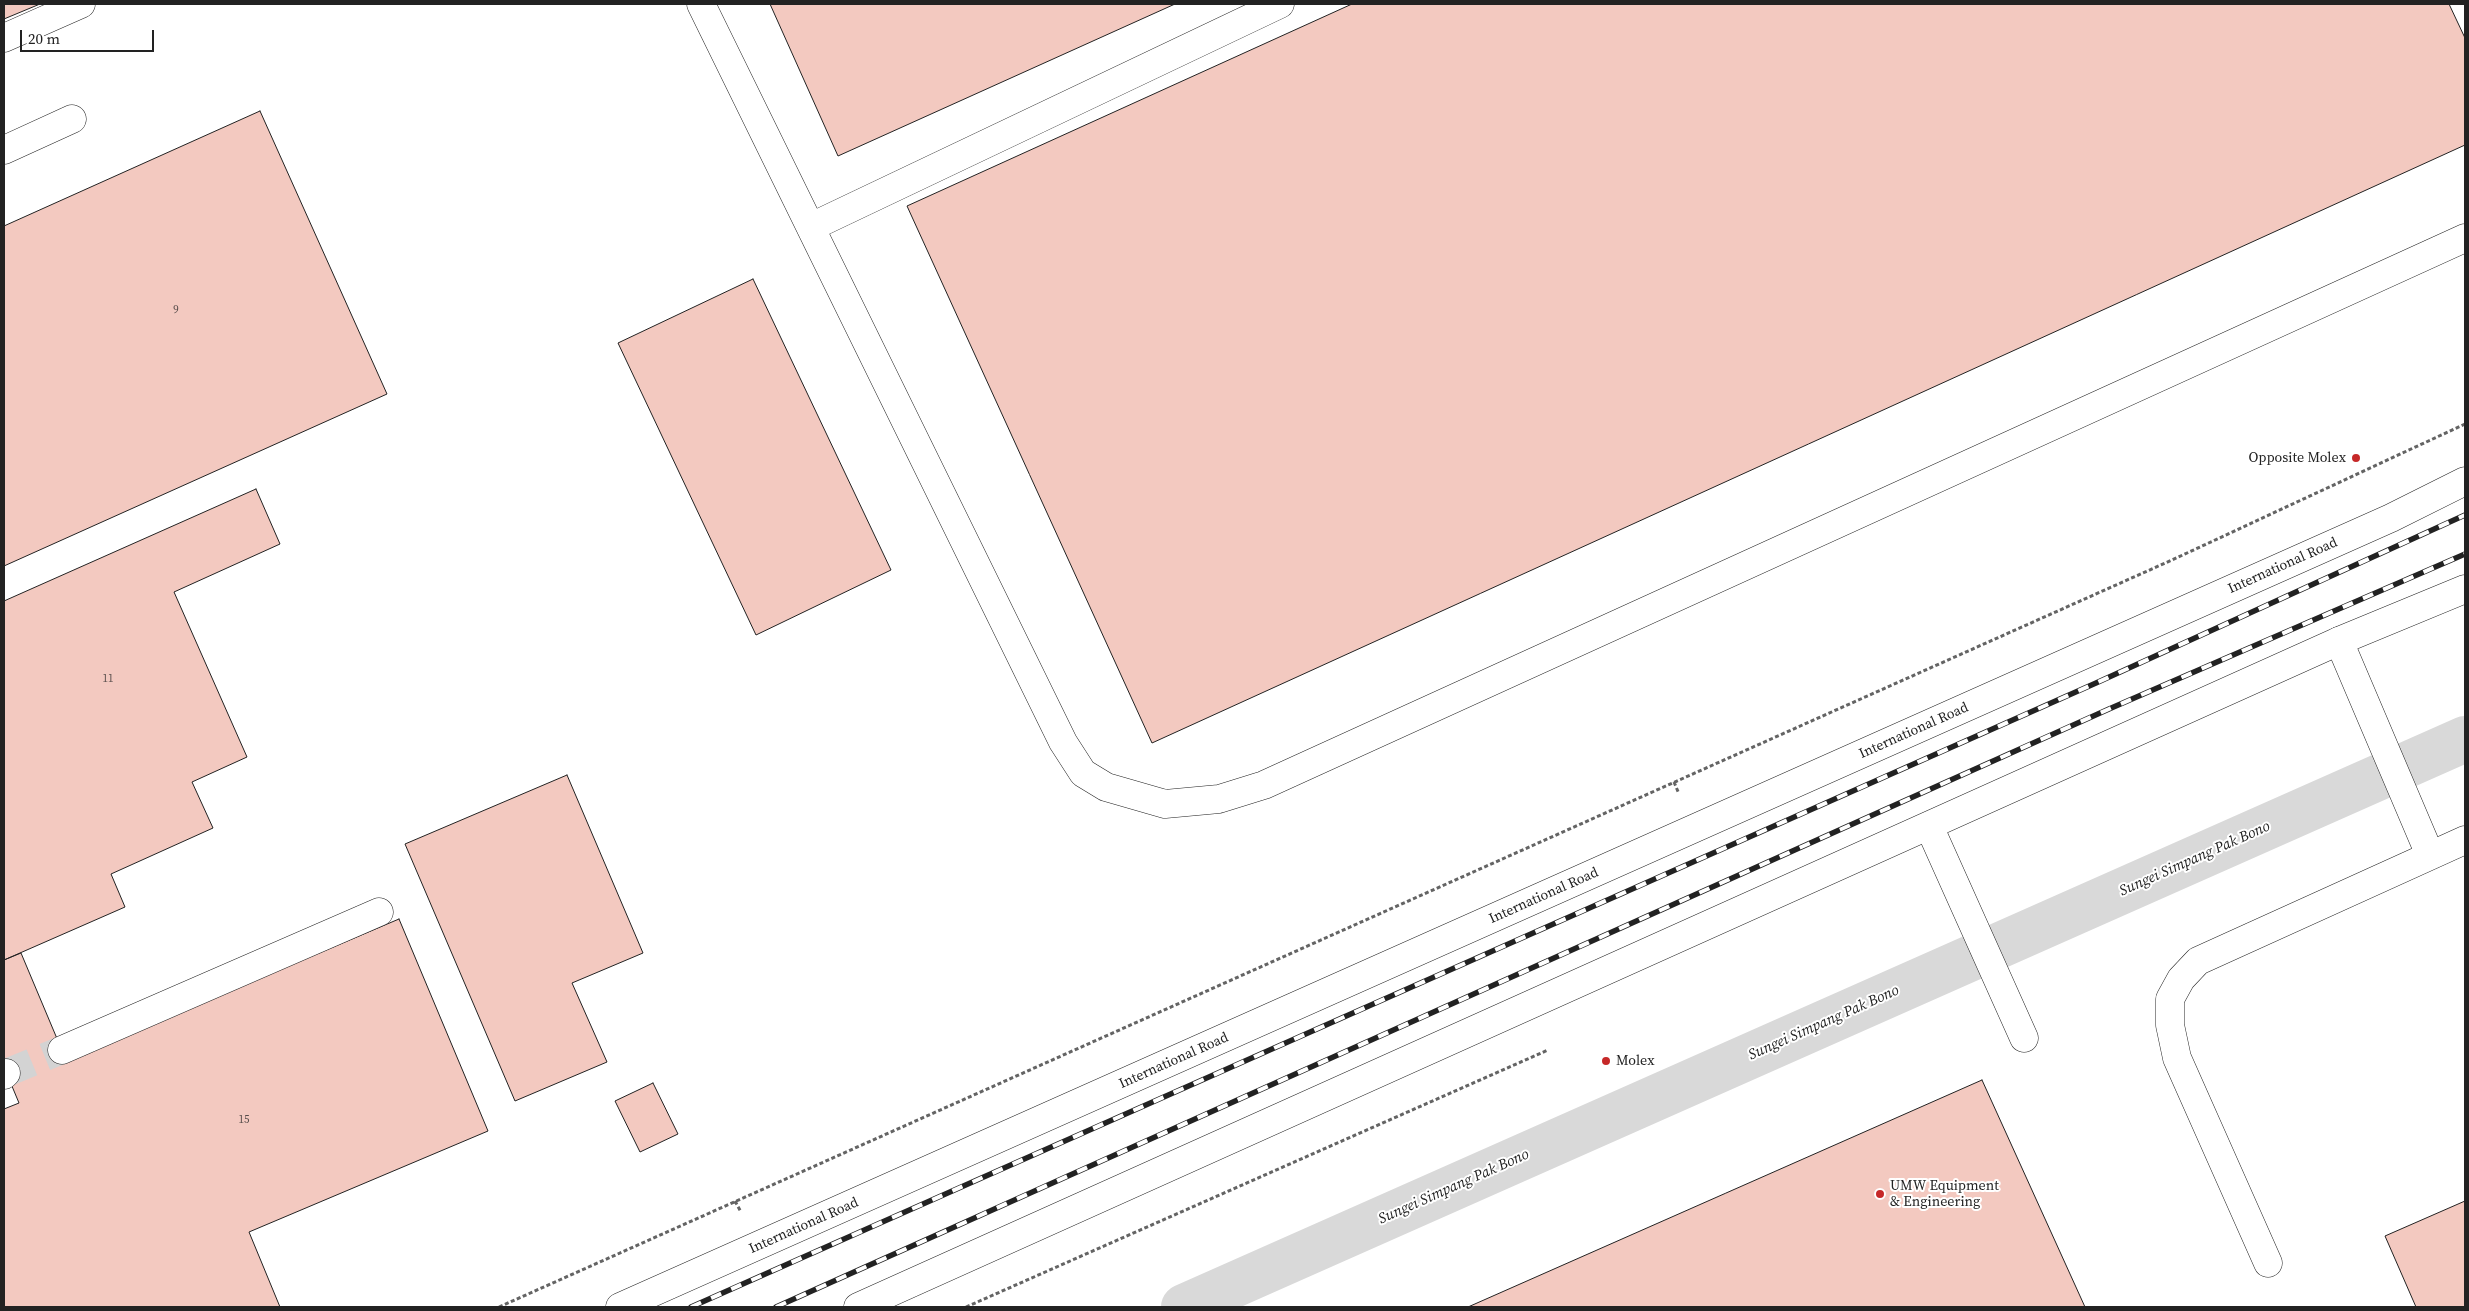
<!DOCTYPE html>
<style>
body{margin:0}
#map{position:relative;width:2469px;height:1311px;overflow:hidden;background:#fff;font-family:"Source Serif 4",serif}
canvas{display:block}
.frame{position:absolute;inset:0;border:5px solid #222;pointer-events:none}
.scale{position:absolute;left:20px;top:30px;width:134px;height:22px;box-sizing:border-box;border:2px solid #222;border-top:0;padding-left:6px;font-size:15px;line-height:18px;white-space:nowrap;color:#222;-webkit-text-stroke:4px #fff;paint-order:stroke}
</style>
<div id="map">
<canvas width="2469" height="1311"></canvas>
<div class="frame"></div>
<div class="scale">20 m</div>
</div>
<script>
const ctx = document.querySelector('canvas').getContext('2d');
ctx.lineJoin = 'round';
function toPath(rows) {
  const path = new Path2D();
  for (const r of rows) {
    path.moveTo(r[0], r[1]);
    for (let i = 2; i < r.length; i += 2) path.lineTo(r[i], r[i + 1]);
  }
  return path;
}
function stroke(path, color, width, dash) {
  ctx.strokeStyle = color;
  ctx.lineWidth = width;
  ctx.lineCap = dash ? 'butt' : 'round';
  ctx.setLineDash(dash || []);
  ctx.stroke(path);
}
function paint(path, color) {
  ctx.fillStyle = color;
  ctx.fill(path, 'evenodd');
}
function label(font, color, halo, rows, align = 'center') {
  ctx.font = font + ' "Source Serif 4",serif';
  ctx.lineWidth = 4;
  ctx.setLineDash([]);
  ctx.textBaseline = 'middle';
  ctx.strokeStyle = halo;
  ctx.fillStyle = color;
  for (const [text, x, y, turn = 0] of rows) {
    ctx.save();
    ctx.translate(x, y);
    ctx.rotate((+turn || 0) * Math.PI / 180);
    ctx.textAlign = isNaN(turn) ? turn : align;
    if (halo) ctx.strokeText(text, 0, 0);
    ctx.fillText(text, 0, 0);
    ctx.restore();
  }
}
const canal = toPath([
 [1184,1307,2465,739]
]);
const building = toPath([
 [4,4,40,4,4,19,4,4],
 [770,4,1175,4,838,156,770,4],
 [1352,4,2449,4,2465,38,2465,145,1152,743,907,206,1352,4],
 [260,111,387,394,4,566,4,226,260,111],
 [753,279,891,570,756,635,618,343,753,279],
 [256,489,280,544,174,592,247,757,192,782,213,828,111,874,125,907,4,960,4,601,256,489],
 [567,775,643,953,572,983,607,1062,515,1101,405,844,567,775],
 [399,919,488,1131,249,1232,280,1307,4,1307,4,1109,19,1103,4,1067,4,960,21,953,66,1060,399,919],
 [1982,1080,2085,1307,1468,1307,1982,1080],
 [653,1083,678,1134,640,1152,615,1101,653,1083],
 [2465,1201,2465,1307,2416,1307,2385,1236,2465,1201]
]);
const minorTunnel = toPath([
 [6,1073,62,1050]
]);
const path = toPath([
 [1674,782,1679,794],
 [735,1201,741,1212],
 [499,1307,2172,560,2465,424],
 [966,1307,1548,1050]
]);
const minor = toPath([
 [701,4,1063,742,1083,773,1106,787,1165,804,1219,799,1264,785,2465,238],
 [4,38,81,4],
 [4,150,72,119],
 [811,227,1280,4],
 [2339,641,2430,855],
 [1929,826,2024,1038],
 [62,1050,379,912],
 [4,1075,6,1073],
 [2268,1263,2177,1058,2170,1025,2170,999,2181,979,2198,961,2465,840]
]);
const major = toPath([
 [620,1307,2391,518,2465,481],
 [858,1307,2339,641,2465,589]
]);
const rail = toPath([
 [691,1307,2096,683,2465,515],
 [776,1307,2109,709,2465,554]
]);
const markers = [
 [2356,458,5,"#c62828"],
 [1606,1061,5,"#c62828"],
 [1880,1194,5,"#c62828"]
];
const numberNames = [
 ["9",176,310],
 ["11",108,679],
 ["15",244,1120]
];
const poiNames = [
 ["Opposite Molex",2346,458,"right"],
 ["Molex",1616,1061],
 ["UMW Equipment",1890,1186],
 ["& Engineering",1890,1202]
];
const streetNames = [
 ["International Road",2283,566,-24],
 ["International Road",1914,731,-24],
 ["International Road",1544,896,-24],
 ["International Road",1174,1061,-24],
 ["International Road",804,1226,-24]
];
const waterNames = [
 ["Sungei Simpang Pak Bono",2195,859,-24],
 ["Sungei Simpang Pak Bono",1824,1023,-24],
 ["Sungei Simpang Pak Bono",1454,1187,-24]
];
stroke(canal, '#d9d9d9', 46);
paint(building, '#f3c9c0');
stroke(building, '#222', 1);
stroke(minorTunnel, '#d3d3d3', 28, [28, 14]);
stroke(minor, '#222', 29);
stroke(major, '#222', 29);
stroke(path, '#646464', 3, [4, 2.5]);
stroke(minor, '#fff', 28);
stroke(major, '#fff', 28);
stroke(rail, '#222', 5.5);
stroke(rail, '#fff', 4, [11]);
for (const [x, y, r, color] of markers) {
  const dot = new Path2D();
  dot.arc(x, y, r, 0, 2 * Math.PI);
  ctx.fillStyle = color;
  ctx.fill(dot);
  stroke(dot, '#fff', 2);
}
label('11px', '#564c4a', null, numberNames);
label('14px', '#222', '#fff', poiNames, 'left');
label('14px', '#222', '#fff', streetNames);
label('italic 15px', '#222', '#fff', waterNames);
</script>
